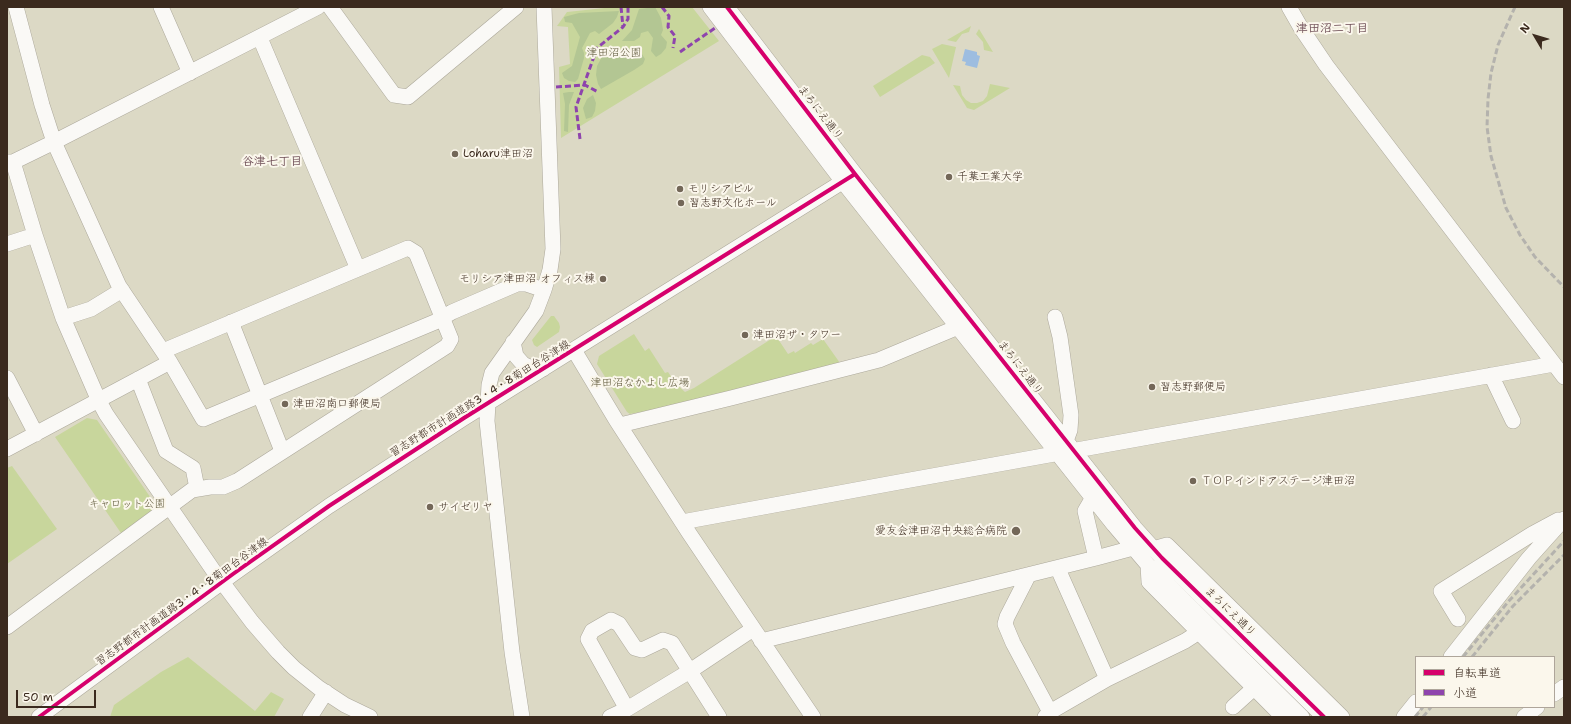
<!DOCTYPE html>
<meta charset="utf-8">
<style>
body{margin:0}
#map{position:relative;width:1571px;height:724px;overflow:hidden;background:#dcd9c5;font-family:"Shantell Sans","Klee One",sans-serif}
canvas{display:block}
.frame{position:absolute;inset:0;border:8px solid #3b2a1e;pointer-events:none}
.legend{position:absolute;left:1415px;top:656px;width:140px;height:52px;box-sizing:border-box;background:#fbf7ec;border:1px solid #aea59a;margin:0;padding:5px 7px;list-style:none;font-size:12px;color:#3b2a1e}
.legend li{display:flex;align-items:center;gap:8px;height:20px}
.legend b{width:20px;border:1px solid #aea59a}
.north{position:absolute;left:1515px;top:16px;width:40px;height:40px;-webkit-text-stroke:3px #fbf7ec;paint-order:stroke;rotate:308deg;font-size:11px;font-weight:700;line-height:16px;text-align:center;color:#3b2a1e}
.north::after{content:'';display:block;margin:auto;width:14px;height:18px;background:#3b2a1e;clip-path:polygon(50% 0,100% 100%,50% 72%,0 100%)}
.scale{position:absolute;left:16px;top:690px;width:80px;height:18px;box-sizing:border-box;border:2px solid #3b2a1e;border-top:0;padding-left:5px;font-size:12px;line-height:14px;white-space:nowrap;color:#3b2a1e;-webkit-text-stroke:3px #fbf7ec;paint-order:stroke}
</style>
<div id="map">
<canvas width="1571" height="724"></canvas>
<div class="frame"></div>
<ul class="legend">
<li><b style="height:5px;background:#d6006c"></b>自転車道</li>
<li><b style="height:5px;background:#8e44ad"></b>小道</li>
</ul>
<div class="north">N</div>
<div class="scale">50 m</div>
</div>
<script>
const ctx = document.querySelector('canvas').getContext('2d');
ctx.lineJoin = 'round';
function paint(path, color) {
  ctx.fillStyle = color;
  ctx.fill(path, 'evenodd');
}
function toPath(rows) {
  const path = new Path2D();
  for (const r of rows) {
    path.moveTo(r[0], r[1]);
    for (let i = 2; i < r.length; i += 2) path.lineTo(r[i], r[i + 1]);
  }
  return path;
}
function stroke(path, color, width, dash) {
  ctx.strokeStyle = color;
  ctx.lineWidth = width;
  ctx.lineCap = dash ? 'butt' : 'round';
  ctx.setLineDash(dash || []);
  ctx.stroke(path);
}
function label(font, color, halo, rows, align = 'center') {
  ctx.font = font + ' "Shantell Sans","Klee One",sans-serif';
  ctx.lineWidth = 4;
  ctx.setLineDash([]);
  ctx.textBaseline = 'middle';
  ctx.strokeStyle = halo;
  ctx.fillStyle = color;
  for (const [text, x, y, turn = 0] of rows) {
    ctx.save();
    ctx.translate(x, y);
    ctx.rotate((+turn || 0) * Math.PI / 180);
    ctx.textAlign = isNaN(turn) ? turn : align;
    if (halo) ctx.strokeText(text, 0, 0);
    ctx.fillText(text, 0, 0);
    ctx.restore();
  }
}
const green = toPath([
 [614,7,692,7,719,41,561,138,559,67,570,64,568,27,557,26,567,12],
 [971,26,969,32,962,34,956,42,947,40],
 [979,29,993,52,984,50,983,42,976,34],
 [942,44,956,47,949,78,932,49],
 [922,55,930,57,935,63,880,97,873,86],
 [990,84,1010,88,974,110,967,108,953,85,960,86,962,95,966,100,971,103,977,103,983,101,987,96],
 [551,316,554,316,559,323,560,327,559,332,537,347,534,345,532,340],
 [634,334,645,351,649,348,665,373,668,372,676,384,685,392,694,388,776,336,788,354,794,351,795,353,811,343,813,345,823,339,840,363,641,413,640,412,630,414,627,412,597,364,599,356],
 [87,418,97,420,155,504,152,515,123,536,55,437],
 [12,466,57,529,7,564,7,468],
 [188,657,255,711,271,692,284,699,274,717,110,717,114,705,161,672]
]);
const forest = toPath([
 [655,7,661,18,663,30,661,35,667,42,666,48,661,54,656,57,651,51,653,38,648,31,641,33,640,37,634,41,622,41,632,30,639,9],
 [619,11,617,17,613,23,599,34,595,31,590,33,582,48,584,53,584,58,578,79,575,82,569,81,564,78,562,73,572,66,580,37,572,23,565,22,564,17,579,13],
 [611,47,614,51,619,52,628,52,642,54,645,59,643,64,634,70,601,89,598,84,596,75,597,66,604,53],
 [569,92,574,92,569,105,568,132,564,131,565,104,563,93],
 [593,95,596,103,595,111,592,117,586,119,583,108,587,99]
]);
const water = toPath([
 [965,49,977,52,977,55,980,56,977,68,965,65,966,62,962,61]
]);
const minor = toPath([
 [16,7,42,105,54,142,119,286,170,362,203,419,435,322,452,312,517,284,526,284,544,290],
 [161,7,190,73],
 [330,7,394,95,408,97,516,7],
 [710,7,843,182,1114,525,1148,565,1302,717],
 [727,7,855,174,1135,528,1162,558,1324,717],
 [1289,7,1301,28,1326,65,1564,377],
 [260,38,358,269],
 [7,162,13,162,54,142,318,7],
 [13,162,35,235,63,318,99,401,106,414,213,570,252,622,278,652,294,668,319,688,345,705,370,717],
 [7,244,35,235],
 [1055,317,1060,337,1071,415,1070,430,1066,441],
 [63,318,91,309,122,290],
 [231,322,282,451],
 [513,342,516,356,523,364,532,368,543,369],
 [574,350,616,420,689,533,813,717],
 [1491,375,1513,421],
 [7,378,36,434],
 [138,379,166,451,193,468,197,488],
 [620,425,731,398,879,360,958,327],
 [7,449,170,362],
 [1092,499,1085,511,1096,558,1133,548],
 [682,522,899,482,1554,364],
 [1153,549,1167,545,1342,717],
 [1148,565,1149,582,1283,717],
 [1058,569,1107,679],
 [1028,576,1007,617,1005,624,1013,643,1050,712],
 [1458,619,1441,591,1532,534,1558,520],
 [7,627,192,490,210,487,223,487,237,481,447,346,451,339,416,253,408,248,163,351],
 [761,641,1096,558],
 [1451,657,1529,558,1564,519],
 [1554,694,1564,687],
 [1233,707,1254,688],
 [627,709,588,639,592,631,611,620,619,624,635,648,642,650,663,640,672,643,719,717],
 [39,717,233,574,329,506,464,418,855,174],
 [310,717,326,692],
 [522,717,512,652,487,421,489,385,492,373,536,311,544,290,550,270,553,249,544,7],
 [610,717,627,709,690,671,753,629],
 [1045,717,1050,712,1107,679,1185,641,1199,632],
 [1404,717,1416,702],
 [1524,717,1537,707]
]);
const rail = toPath([
 [1515,7,1498,45,1491,73,1488,99,1487,127,1491,156,1506,208,1520,235,1535,257,1564,287],
 [1463,657,1508,602,1564,541],
 [1472,657,1513,606,1564,555],
 [1415,717,1423,707],
 [1423,717,1431,707]
]);
const quiet = toPath([
 [621,7,623,27],
 [662,7,669,16,668,27,675,36,673,48],
 [680,52,715,28],
 [556,87,585,85,598,92],
 [580,139,576,107,597,48,623,27,628,19,628,7]
]);
const cycleway = toPath([
 [727,7,855,174,1135,528,1162,558,1324,717],
 [39,717,233,574,329,506,464,418,855,174]
]);
const markers = [
 [455,154,4,"#736758"],
 [949,177,4,"#736758"],
 [680,189,4,"#736758"],
 [681,203,4,"#736758"],
 [603,279,4,"#736758"],
 [745,335,4,"#736758"],
 [1152,387,4,"#736758"],
 [285,404,4,"#736758"],
 [1193,481,4,"#736758"],
 [430,507,4,"#736758"],
 [1016,531,5,"#736758"]
];
const parkNames = [
 ["津田沼公園",614,53],
 ["津田沼なかよし広場",640,383],
 ["キャロット公園",127,504]
];
const streetNames = [
 ["まろにえ通り",820,113,52],
 ["まろにえ通り",1020,368,52],
 ["習志野都市計画道路3・4・8菊田台谷津線",480,399,-32],
 ["習志野都市計画道路3・4・8菊田台谷津線",182,602,-36],
 ["まろにえ通り",1230,612,44]
];
const poiNames = [
 ["Loharu津田沼",463,154],
 ["千葉工業大学",957,177],
 ["モリシアビル",688,189],
 ["習志野文化ホール",689,203],
 ["モリシア津田沼 オフィス棟",595,279,"right"],
 ["津田沼ザ・タワー",753,335],
 ["習志野郵便局",1160,387],
 ["津田沼南口郵便局",293,404],
 ["ＴＯＰインドアステージ津田沼",1201,481],
 ["サイゼリヤ",438,507],
 ["愛友会津田沼中央総合病院",1007,531,"right"]
];
const neighbourhoodNames = [
 ["津田沼二丁目",1332,29],
 ["谷津七丁目",272,162]
];
paint(green, '#c8d69c');
paint(forest, '#b3c693');
paint(water, '#9dbde0');
stroke(minor, '#aca89b', 16);
stroke(minor, '#faf9f6', 15);
stroke(rail, '#b4b2ad', 3, [6, 3]);
stroke(quiet, '#8e44ad', 3, [6, 3]);
stroke(cycleway, '#d6006c', 4);
for (const [x, y, r, color] of markers) {
  const dot = new Path2D();
  dot.arc(x, y, r, 0, 2 * Math.PI);
  ctx.fillStyle = color;
  ctx.fill(dot);
  stroke(dot, '#fbf7ec', 1.5);
}
label('11px', '#5a5435', '#fbf7ec', parkNames);
label('11px', '#3b2a1e', '#fbf7ec', streetNames);
label('11px', '#3b2a1e', '#fbf7ec', poiNames, 'left');
label('bold 12px', '#6e4e56', '#fbf7ec', neighbourhoodNames);
</script>
